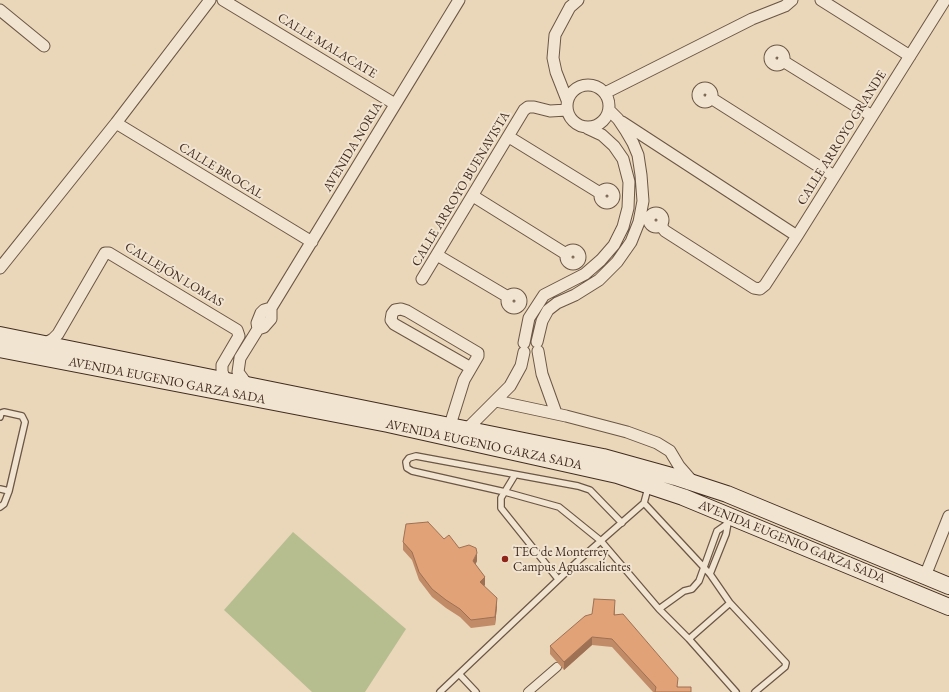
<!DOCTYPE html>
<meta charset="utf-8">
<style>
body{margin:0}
canvas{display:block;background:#ead6b8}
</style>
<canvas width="949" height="692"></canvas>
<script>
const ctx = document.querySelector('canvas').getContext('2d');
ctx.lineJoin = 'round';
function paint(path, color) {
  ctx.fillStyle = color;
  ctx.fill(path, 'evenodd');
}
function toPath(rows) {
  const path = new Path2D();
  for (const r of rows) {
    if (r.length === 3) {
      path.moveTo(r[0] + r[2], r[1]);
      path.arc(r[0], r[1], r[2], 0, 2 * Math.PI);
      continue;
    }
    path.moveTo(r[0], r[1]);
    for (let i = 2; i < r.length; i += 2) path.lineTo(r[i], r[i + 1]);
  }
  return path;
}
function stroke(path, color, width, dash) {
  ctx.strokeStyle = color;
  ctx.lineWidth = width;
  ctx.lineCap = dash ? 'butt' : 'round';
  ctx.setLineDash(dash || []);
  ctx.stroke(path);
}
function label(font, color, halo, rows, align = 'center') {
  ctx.font = font + ' "EB Garamond",serif';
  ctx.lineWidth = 4;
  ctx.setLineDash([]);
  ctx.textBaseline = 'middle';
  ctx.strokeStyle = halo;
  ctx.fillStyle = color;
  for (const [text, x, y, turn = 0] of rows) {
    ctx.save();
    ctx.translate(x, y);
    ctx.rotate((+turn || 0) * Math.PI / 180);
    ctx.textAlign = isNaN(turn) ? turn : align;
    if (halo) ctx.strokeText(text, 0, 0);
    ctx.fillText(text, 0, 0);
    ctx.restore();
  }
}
const green = toPath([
 [293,532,406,629,365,692,312,692,224,610]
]);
const service = toPath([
 [0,417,1,413,4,412,22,416,25,422,9,491,4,504,0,507],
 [515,475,501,498,501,508,558,579],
 [0,489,9,491],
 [644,503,710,574,730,603,786,663,785,667,755,692],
 [622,523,590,490,578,486,416,456,409,458,406,462,407,468,412,471,505,492,559,507,601,541,659,609,689,639,736,692],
 [710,574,726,534,728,523],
 [659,609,684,591,692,589,699,581,717,531,727,524],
 [689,639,730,603],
 [460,675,476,692],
 [440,692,579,560,644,503,648,488]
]);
const pedestrian = toPath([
 [528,692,557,667]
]);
const minor = toPath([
 [223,0,395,104],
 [821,0,910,56],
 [0,10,44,46],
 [777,58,7],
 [783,61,872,116],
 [588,106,21],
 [705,95,7],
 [605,93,752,19,785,6,792,0],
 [711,98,834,176],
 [567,100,556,72,553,58,555,35,570,7,578,0],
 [622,122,797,236],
 [116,123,312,242],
 [509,137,600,193],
 [607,196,7],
 [473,196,566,254],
 [656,220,7],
 [661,226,665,231,754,288,760,289,765,285,797,236,945,0],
 [573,257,7],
 [437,255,508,297],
 [0,268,116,123,210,0],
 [422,279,524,110,528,107,534,107,550,111,567,110],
 [514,301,7],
 [258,329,257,323,261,313,264,310,271,308],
 [537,342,542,321,548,310,557,303,575,295,599,280,617,262,631,242,639,222,643,201,641,175,638,155,633,143,626,131,618,119,609,110],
 [524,343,529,318,544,295,585,274,601,260,614,245,623,227,628,208,629,182,623,159,614,146,602,135,587,128],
 [44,344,53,339,58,334,105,253,109,253,237,330,239,336,222,365,222,372,225,379],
 [538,351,542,374,556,413],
 [246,383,238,372,240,358,258,329,264,327,271,319,271,308,459,0],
 [496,401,566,416,627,432,657,443,670,451,679,466,692,481],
 [450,425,464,380,478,356,478,353,407,311,401,309,395,310,392,314,391,320,394,324,471,368],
 [468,428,510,386,521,366,524,352],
 [925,576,949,516]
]);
const secondary = toPath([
 [0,335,603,457,675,477,727,494,949,586],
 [0,349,388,424,617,475,683,497,949,607]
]);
const wall = toPath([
 [444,539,459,548,477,561,475,565,485,585,484,586,497,606,495,625,471,628,460,617,446,608,432,597,419,580,412,560,403,550,403,542],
 [615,608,615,615,678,687,691,692,653,692,612,647,592,645,564,670,550,654,550,646,592,614]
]);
const shadedWall = toPath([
 [477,553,477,561,473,569,473,561],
 [485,577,485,585,480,590,480,582],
 [497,598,497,606,495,625,495,617],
 [592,637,592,645,564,670,564,662]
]);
const building = toPath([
 [428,522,444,539,449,535,459,548,469,545,476,548,477,553,473,561,485,577,480,582,497,598,495,617,471,620,460,609,446,600,432,589,419,572,412,552,403,542,406,524,428,522],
 [594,599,615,600,614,615,623,614,678,678,677,687,691,687,691,692,655,692,656,687,612,639,592,637,564,662,550,646,585,616,592,614,594,599]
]);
const markers = [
 [505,559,4,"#8f2418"]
];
const streetNames = [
 ["CALLE MALACATE",327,46,31],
 ["CALLE ARROYO GRANDE",842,138,-58],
 ["AVENIDA NORIA",353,147,-59],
 ["CALLE BROCAL",221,171,31],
 ["CALLE ARROYO BUENAVISTA",461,189,-59],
 ["CALLEJÓN LOMAS",174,275,31],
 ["AVENIDA EUGENIO GARZA SADA",167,381,11],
 ["AVENIDA EUGENIO GARZA SADA",484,445,12],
 ["AVENIDA EUGENIO GARZA SADA",792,542,22]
];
const poiNames = [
 ["TEC de Monterrey",513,552],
 ["Campus Aguascalientes",513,567]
];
paint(green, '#b6be90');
stroke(service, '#6c5646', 8);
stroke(pedestrian, '#6c5646', 10);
stroke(minor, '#6c5646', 13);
stroke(secondary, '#422c20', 18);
stroke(service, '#f1e4d1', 5.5);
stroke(pedestrian, '#f1e4d1', 8);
stroke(minor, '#f1e4d1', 11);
stroke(secondary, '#f1e4d1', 16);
paint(wall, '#c28b67');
paint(shadedWall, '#9e7154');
paint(building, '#e1a278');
stroke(building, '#9e7154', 1);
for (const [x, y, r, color] of markers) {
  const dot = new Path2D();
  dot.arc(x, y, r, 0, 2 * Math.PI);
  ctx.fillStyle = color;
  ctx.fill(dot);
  stroke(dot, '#f1e4d1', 1.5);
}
label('13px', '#422c20', '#f1e4d1', streetNames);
label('13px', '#422c20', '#f1e4d1', poiNames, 'left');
</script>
